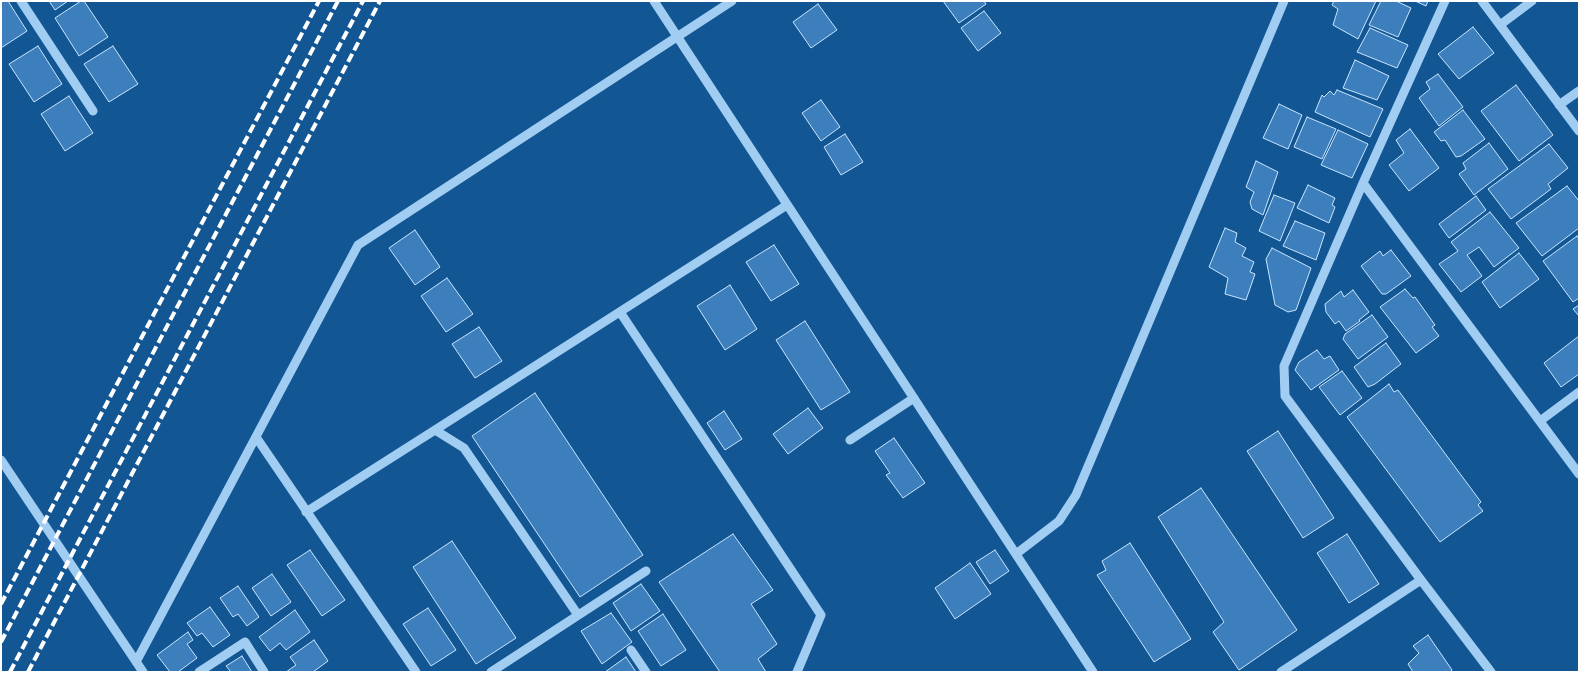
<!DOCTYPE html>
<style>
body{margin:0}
#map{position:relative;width:1580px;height:673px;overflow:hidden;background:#135694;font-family:"Titillium Web",sans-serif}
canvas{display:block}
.frame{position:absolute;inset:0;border:2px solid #fff;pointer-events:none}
</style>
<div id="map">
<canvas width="1580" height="673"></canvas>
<div class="frame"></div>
</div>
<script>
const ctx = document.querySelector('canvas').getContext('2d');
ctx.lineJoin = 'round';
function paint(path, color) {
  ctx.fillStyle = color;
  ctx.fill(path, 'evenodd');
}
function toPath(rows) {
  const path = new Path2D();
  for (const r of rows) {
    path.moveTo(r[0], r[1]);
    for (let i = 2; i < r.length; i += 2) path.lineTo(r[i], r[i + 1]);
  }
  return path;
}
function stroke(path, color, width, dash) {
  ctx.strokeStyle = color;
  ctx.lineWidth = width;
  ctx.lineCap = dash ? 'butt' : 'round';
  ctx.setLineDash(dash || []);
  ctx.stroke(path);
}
const building = toPath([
 [1,1,8,1,27,31,1,48,1,1],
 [49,1,68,1,55,10,49,1],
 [81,1,84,1,108,37,79,56,55,18,81,1],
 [943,1,984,1,986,4,959,23,943,1],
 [1334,1,1376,1,1358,39,1333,25,1338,9,1332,5,1334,1],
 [1381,1,1396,1,1411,8,1398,37,1369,25,1381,1],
 [1415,1,1428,1,1426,6,1415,1],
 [818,4,837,30,811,48,793,22,818,4],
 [984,11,1001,33,978,51,961,28,984,11],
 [1473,27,1494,53,1459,79,1438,54,1473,27],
 [1370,28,1408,45,1397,68,1357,52,1370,28],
 [38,46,62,84,34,102,9,64,38,46],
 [113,46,138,84,109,102,84,64,113,46],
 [1355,60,1389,76,1377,100,1343,88,1355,60],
 [1438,74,1463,107,1439,126,1419,98,1430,89,1426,82,1438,74],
 [1516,85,1553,135,1519,161,1481,111,1516,85],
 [1337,90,1383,109,1370,137,1315,112,1322,95,1324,97,1330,91,1334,95,1337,90],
 [69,96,93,133,65,151,41,114,69,96],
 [821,100,840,127,821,141,802,113,821,100],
 [1279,104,1302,115,1288,149,1263,138,1279,104],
 [1463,110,1485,139,1461,156,1456,157,1445,140,1441,141,1434,132,1463,110],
 [1307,117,1336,129,1322,159,1294,147,1307,117],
 [1410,129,1439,168,1409,191,1389,165,1404,153,1396,140,1410,129],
 [1338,130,1368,144,1352,178,1321,165,1338,130],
 [845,134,863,162,841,175,824,147,845,134],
 [1489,143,1508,169,1474,195,1459,174,1466,169,1463,163,1489,143],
 [1549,144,1568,168,1548,184,1551,189,1511,219,1488,189,1549,144],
 [1256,161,1278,172,1263,215,1252,209,1250,202,1254,192,1246,187,1256,161],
 [1308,185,1335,198,1332,205,1335,207,1329,223,1297,208,1308,185],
 [1567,186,1579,201,1579,228,1542,256,1516,223,1567,186],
 [1274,195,1295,203,1280,241,1259,231,1274,195],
 [1476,196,1486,210,1449,238,1439,224,1476,196],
 [1490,212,1519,248,1494,267,1479,247,1467,255,1482,276,1461,292,1439,264,1458,251,1451,242,1490,212],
 [1295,221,1325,233,1316,260,1283,246,1295,221],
 [1225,228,1237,233,1235,242,1246,248,1242,256,1254,262,1250,272,1255,274,1246,300,1225,294,1228,278,1209,267,1225,228],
 [415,230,440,267,415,285,389,248,415,230],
 [1577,236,1579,239,1579,298,1573,302,1543,261,1577,236],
 [774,245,799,284,771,301,746,262,774,245],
 [1272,248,1311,268,1296,310,1288,312,1275,305,1266,259,1272,248],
 [1391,250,1411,276,1386,294,1382,294,1361,266,1380,251,1383,256,1391,250],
 [1519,253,1539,279,1500,308,1482,282,1519,253],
 [447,278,473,314,446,332,421,296,447,278],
 [730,285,757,329,725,350,697,306,730,285],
 [1405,289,1413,298,1415,297,1435,325,1432,327,1439,336,1416,353,1380,307,1405,289],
 [1353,290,1369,312,1359,320,1360,321,1346,331,1339,321,1335,324,1326,312,1325,304,1341,291,1344,297,1353,290],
 [1579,305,1579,316,1573,309,1579,305],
 [1372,315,1388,337,1358,359,1343,339,1345,334,1372,315],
 [805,321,850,392,821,410,776,340,805,321],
 [479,327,502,361,475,378,452,344,479,327],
 [1579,336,1579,374,1561,387,1544,363,1579,336],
 [1386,343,1401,364,1375,384,1368,387,1354,367,1386,343],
 [1317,350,1324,359,1330,356,1339,370,1311,390,1295,370,1299,362,1317,350],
 [1342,371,1362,398,1340,415,1319,387,1342,371],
 [1389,384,1394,392,1398,390,1481,502,1478,505,1483,511,1440,542,1347,417,1389,384],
 [535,393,643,555,580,597,472,436,535,393],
 [808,408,823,428,788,454,773,434,808,408],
 [724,411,742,439,725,450,707,423,724,411],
 [1278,431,1334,518,1303,538,1247,451,1278,431],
 [894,438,925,483,903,498,886,475,890,473,875,451,894,438],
 [1201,488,1297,630,1239,670,1213,632,1224,622,1158,517,1201,488],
 [733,534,773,590,751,604,777,644,758,659,766,672,720,672,659,582,733,534],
 [1347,534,1379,584,1349,603,1317,553,1347,534],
 [452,541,516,638,476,664,413,567,452,541],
 [1130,543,1191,639,1154,662,1097,575,1106,570,1102,561,1130,543],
 [310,550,345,600,322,616,287,565,310,550],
 [995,550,1009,571,990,584,976,562,995,550],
 [970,563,991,594,955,619,935,588,970,563],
 [272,574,291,602,271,616,252,588,272,574],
 [641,584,660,611,631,631,613,603,641,584],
 [238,586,259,617,247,626,238,614,233,617,220,598,238,586],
 [210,607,230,635,213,647,202,633,197,636,187,623,210,607],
 [428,608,456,650,431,666,403,624,428,608],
 [295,610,310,632,286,650,280,643,270,651,259,637,295,610],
 [611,613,632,642,602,664,581,631,611,613],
 [663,614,686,650,661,666,638,631,663,614],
 [188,632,193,640,187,644,197,658,178,672,170,672,157,655,188,632],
 [1428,635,1452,670,1450,672,1413,672,1408,664,1419,653,1413,646,1428,635],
 [314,640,328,661,313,672,286,672,296,665,290,657,314,640],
 [242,656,252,672,231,672,226,666,242,656],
 [626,657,636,672,605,672,626,657]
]);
const minor = toPath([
 [21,1,93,111],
 [654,1,1093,672],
 [1445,1,1363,183,1284,366,1285,396,1421,580,1491,672],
 [1482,1,1579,131],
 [1500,25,1532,1],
 [1559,105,1579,91],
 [1363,183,1579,474],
 [620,312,821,615,797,672],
 [1540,421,1579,392],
 [435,430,787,205],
 [256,437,416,672],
 [850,440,914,398],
 [1,460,143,672],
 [306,512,435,430,464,448,578,615],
 [1016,554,1059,521,1076,495,1284,1],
 [631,650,646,672],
 [136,662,358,245,732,1],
 [199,672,245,642,264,672],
 [491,672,646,571],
 [1281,672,1421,580]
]);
const rail = toPath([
 [1,604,319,1],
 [1,642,338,1],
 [10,672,363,1],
 [28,672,380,1]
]);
paint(building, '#3c7fbc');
stroke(building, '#c9e5fd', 1);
stroke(minor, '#a2cdf2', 9);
stroke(rail, '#fff', 4, [9, 4]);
</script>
